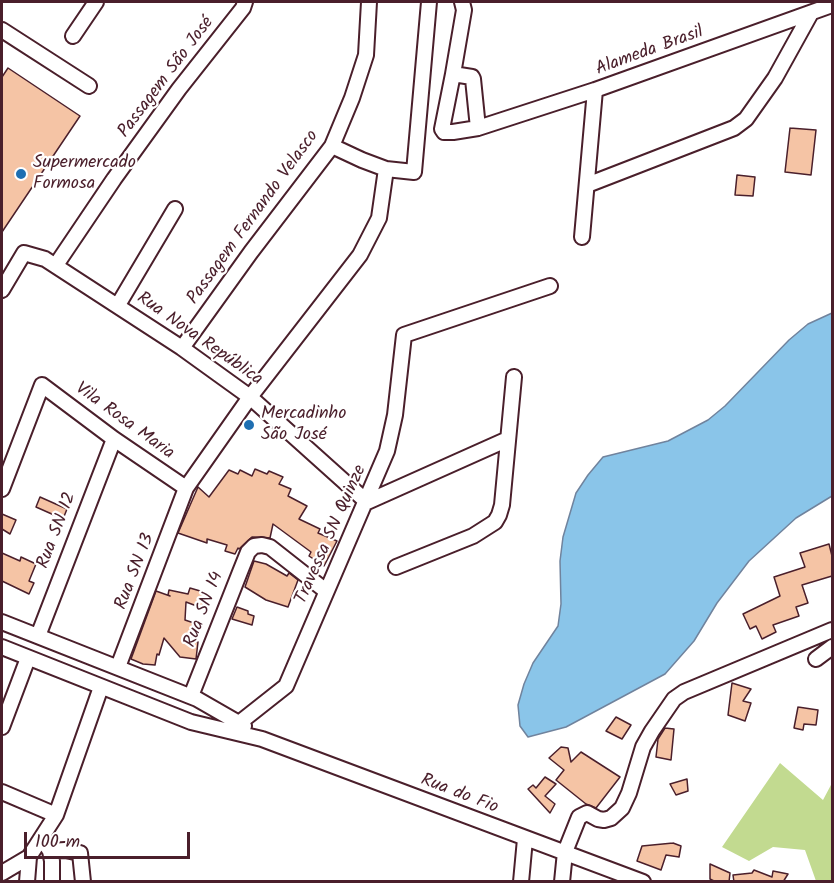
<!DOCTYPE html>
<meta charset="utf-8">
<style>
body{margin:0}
#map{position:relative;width:834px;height:883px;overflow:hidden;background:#fff;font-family:Kalam,sans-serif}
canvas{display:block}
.frame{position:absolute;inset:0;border:3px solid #4a1f2b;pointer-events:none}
.scale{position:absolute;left:24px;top:832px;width:166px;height:27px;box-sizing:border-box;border:3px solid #4a1f2b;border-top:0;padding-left:8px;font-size:18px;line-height:21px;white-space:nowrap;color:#4a1f2b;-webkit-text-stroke:4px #fff;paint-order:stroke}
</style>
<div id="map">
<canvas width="834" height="883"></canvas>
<div class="frame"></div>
<div class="scale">100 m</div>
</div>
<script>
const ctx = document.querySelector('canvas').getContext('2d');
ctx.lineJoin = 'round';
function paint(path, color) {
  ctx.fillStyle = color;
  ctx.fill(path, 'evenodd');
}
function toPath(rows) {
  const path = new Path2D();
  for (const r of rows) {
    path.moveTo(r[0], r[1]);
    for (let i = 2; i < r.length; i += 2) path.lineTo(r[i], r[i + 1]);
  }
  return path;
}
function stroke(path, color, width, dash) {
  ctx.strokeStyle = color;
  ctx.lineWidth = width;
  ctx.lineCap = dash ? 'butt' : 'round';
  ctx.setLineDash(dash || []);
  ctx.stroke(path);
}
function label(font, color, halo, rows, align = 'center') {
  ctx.font = font + ' Kalam,sans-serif';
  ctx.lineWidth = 4.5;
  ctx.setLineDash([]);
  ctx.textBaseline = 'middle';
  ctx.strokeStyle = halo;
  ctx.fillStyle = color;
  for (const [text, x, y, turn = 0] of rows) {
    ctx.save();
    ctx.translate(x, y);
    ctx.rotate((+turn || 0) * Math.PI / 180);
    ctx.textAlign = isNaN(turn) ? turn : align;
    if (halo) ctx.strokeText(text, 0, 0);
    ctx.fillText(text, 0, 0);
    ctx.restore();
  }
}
const green = toPath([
 [780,763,823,800,832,783,832,881,816,881,805,850,773,847,749,861,722,847]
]);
const water = toPath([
 [832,313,832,496,796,518,749,561,717,603,694,641,665,674,566,727,528,737,520,726,518,705,524,684,533,663,558,626,561,604,560,561,563,537,576,493,588,475,603,457,668,441,708,420,725,406,789,340,808,324,832,313]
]);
const building = toPath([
 [8,68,80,116,2,232,2,77,8,68],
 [790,128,816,130,811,175,785,172,790,128],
 [737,175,755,177,753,196,735,195,737,175],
 [255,469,267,474,269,471,283,477,279,484,291,489,288,496,307,506,299,519,320,529,318,533,337,541,324,566,309,556,311,552,273,524,270,538,252,537,239,549,238,548,235,554,225,551,227,545,207,539,207,543,178,533,198,487,209,497,229,470,238,474,240,470,252,476,255,469],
 [40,497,67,509,63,519,36,507,40,497],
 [2,514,16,520,10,534,2,529,2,514],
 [829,544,832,556,832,576,802,585,808,603,796,607,799,616,773,625,776,632,762,639,756,626,750,629,743,614,780,596,774,577,805,567,800,553,829,544],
 [2,553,20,561,21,557,36,564,29,581,34,583,29,594,2,581,2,553],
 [254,561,266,564,287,576,289,573,298,580,288,607,266,600,245,587,254,561],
 [190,588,207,593,202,608,186,602,185,620,197,624,191,640,198,642,196,659,180,657,164,638,159,655,157,654,155,665,143,664,131,659,156,591,170,596,168,595,169,590,188,594,190,588],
 [237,607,248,611,248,614,254,616,252,625,232,619,237,607],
 [732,683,751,689,743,701,751,703,745,721,728,715,732,683],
 [798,707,818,710,816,725,804,724,803,730,794,728,798,707],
 [616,717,631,725,622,739,606,731,616,717],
 [665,728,674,729,671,760,656,757,658,739,665,728],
 [561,747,568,748,571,762,581,752,620,777,596,808,586,804,556,780,564,770,549,758,561,747],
 [545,777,556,784,545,796,555,804,550,813,528,789,533,785,536,788,545,777],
 [687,779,688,791,676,795,670,784,687,779],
 [673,843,681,846,679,857,666,855,661,870,637,861,642,846,673,843],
 [710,864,730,873,729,882,716,882,710,879,710,864],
 [754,870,772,877,773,871,788,874,783,882,734,882,733,875,752,873,754,870]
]);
const minor = toPath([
 [462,2,464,10,453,74,472,77,473,79,478,128],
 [2,30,89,86],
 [73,36,96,2],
 [453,74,442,129,444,132,453,132,478,128,595,90,832,5],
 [332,146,362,160,386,169,414,172,429,2],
 [587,185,734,128,746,119,775,78,811,13],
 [582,237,595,90],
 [56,265,114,179,179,89,243,8,245,2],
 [2,290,24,253,45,259,182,348,250,397,367,502],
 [118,305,175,209],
 [182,348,251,252,332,146,352,98,366,55,369,2],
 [2,489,42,385,114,439,186,488],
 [367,502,508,439],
 [396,567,473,536,495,522,499,515,502,505,514,377],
 [2,622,197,699,244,726],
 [38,636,114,439],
 [2,647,191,722,262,739,643,882],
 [816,659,832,647],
 [118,667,186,488,250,397,360,255,379,218,386,169],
 [191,696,240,572,248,552,254,546,262,545,270,547,326,591],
 [2,727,28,658],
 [229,731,286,686,387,451,395,415,404,335,550,286],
 [2,792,56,815],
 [45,843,50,851,52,861,52,882],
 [50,851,65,850,80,853,83,882],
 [2,873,29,857,56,815,101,687],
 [27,882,29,857],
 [521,882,525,839],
 [562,882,565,852,579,817,587,813,598,819,604,820,611,818,622,808,629,793,643,747,652,731,674,699,684,692,832,630]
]);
const markers = [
 [21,174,6,"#1f6fb2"],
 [249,425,6,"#1f6fb2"]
];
const streetNames = [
 ["Alameda Brasil",650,52,-20],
 ["Passagem São José",167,78,-53],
 ["Passagem Fernando Velasco",254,218,-54],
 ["Rua Nova República",199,340,35],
 ["Vila Rosa Maria",124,422,36],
 ["Rua SN 12",58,531,-69],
 ["Travessa SN Quinze",332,535,-66],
 ["Rua SN 13",136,572,-69],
 ["Rua SN 14",205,610,-69],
 ["Rua do Fio",459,795,21]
];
const poiNames = [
 ["Supermercado",33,164],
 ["Formosa",33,185],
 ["Mercadinho",261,415],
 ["São José",261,436]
];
paint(green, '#c2da90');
paint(water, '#8ac5e9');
stroke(water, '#70839d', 1.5);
paint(building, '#f5c4a5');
stroke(building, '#4a1f2b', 1.5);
stroke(minor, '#4a1f2b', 18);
stroke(minor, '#fff', 14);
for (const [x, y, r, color] of markers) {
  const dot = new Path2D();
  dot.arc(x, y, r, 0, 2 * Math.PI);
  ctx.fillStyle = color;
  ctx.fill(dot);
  stroke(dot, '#fff', 2);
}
label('18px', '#4a1f2b', '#fff', streetNames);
label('18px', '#4a1f2b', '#fff', poiNames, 'left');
</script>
